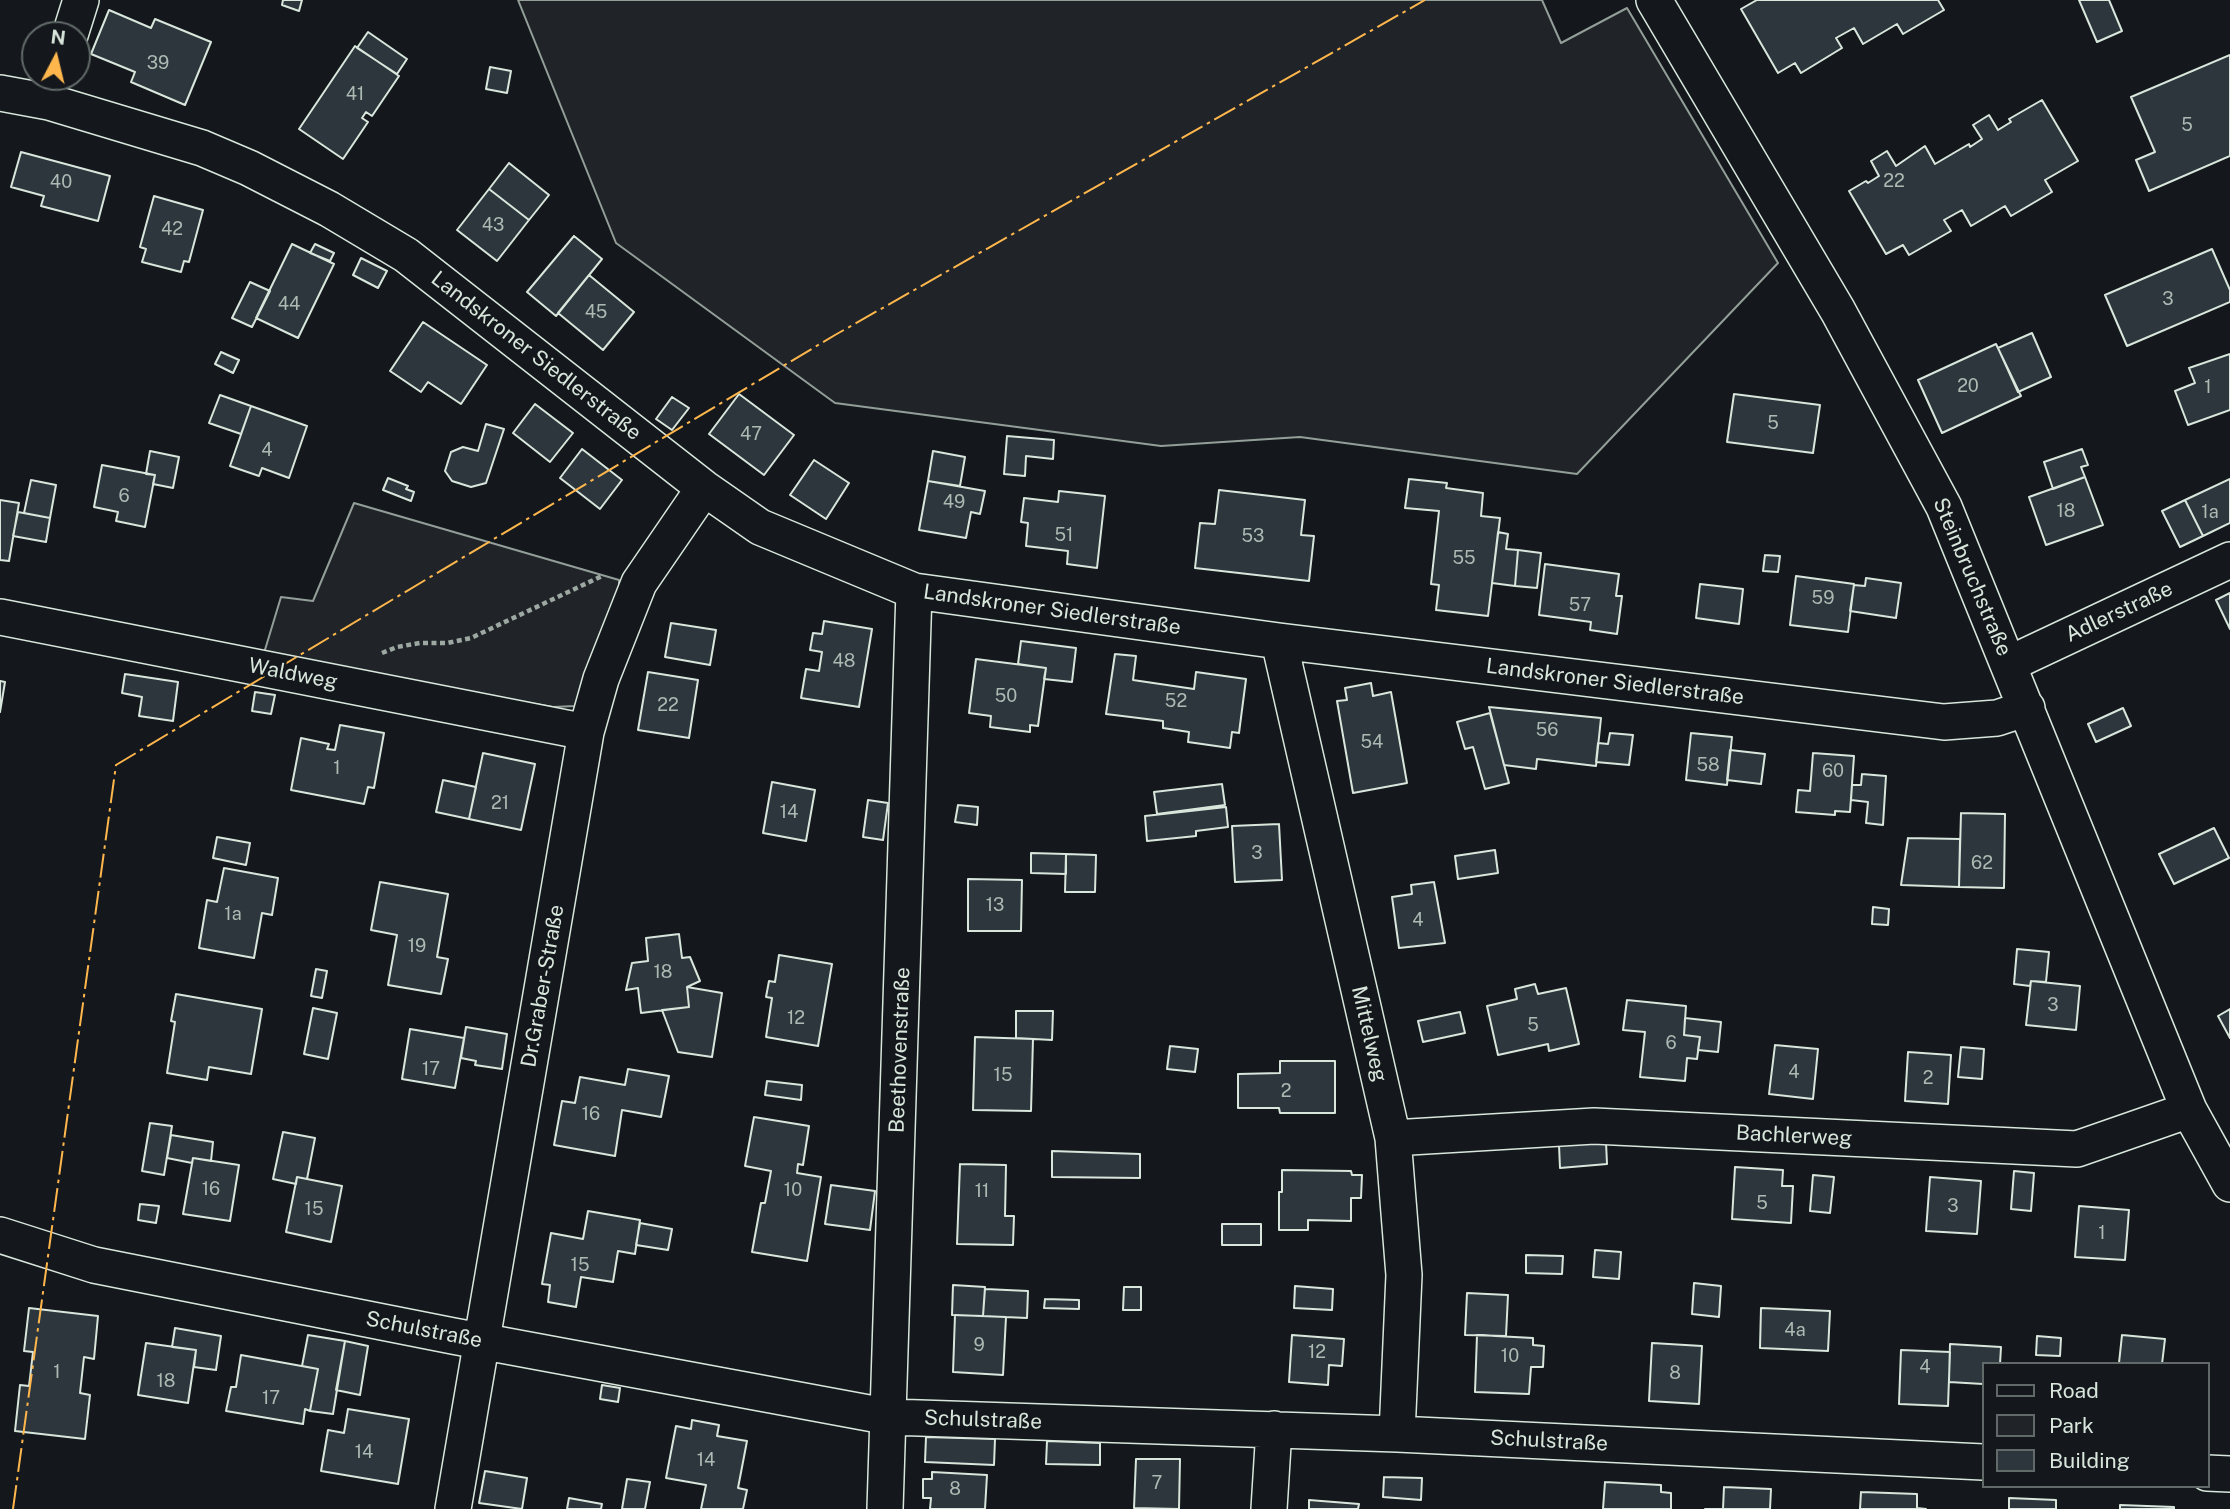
<!DOCTYPE html>
<meta charset="utf-8">
<style>
body{margin:0}
#map{position:relative;width:2230px;height:1509px;overflow:hidden;background:#14181c;font-family:"Public Sans",sans-serif}
canvas{display:block}
.legend{position:absolute;left:1982px;top:1362px;width:228px;height:126px;box-sizing:border-box;background:#14181c;border:2px solid #626a69;margin:0;padding:9px 12px;list-style:none;font-size:21px;color:#d8e6dc}
.legend li{display:flex;align-items:center;gap:14px;height:35px}
.legend b{width:35px;border:2px solid #626a69}
.north{position:absolute;left:21px;top:21px;width:70px;height:70px;box-sizing:border-box;background:#14181c;border:2px solid #626a69;border-radius:50%;rotate:7deg;font-size:19px;font-weight:700;line-height:28px;text-align:center;color:#d8e6dc}
.north::after{content:'';display:block;margin:auto;width:24px;height:32px;background:#ffb74d;clip-path:polygon(50% 0,100% 100%,50% 72%,0 100%)}
</style>
<div id="map">
<canvas width="2230" height="1509"></canvas>
<ul class="legend">
<li><b style="height:9px;background:#14181c"></b>Road</li>
<li><b style="height:19px;background:#202428"></b>Park</li>
<li><b style="height:19px;background:#2c363c"></b>Building</li>
</ul>
<div class="north">N</div>
</div>
<script>
const ctx = document.querySelector('canvas').getContext('2d');
ctx.lineJoin = 'round';
function paint(path, color) {
  ctx.fillStyle = color;
  ctx.fill(path, 'evenodd');
}
function toPath(rows) {
  const path = new Path2D();
  for (const r of rows) {
    path.moveTo(r[0], r[1]);
    for (let i = 2; i < r.length; i += 2) path.lineTo(r[i], r[i + 1]);
  }
  return path;
}
function stroke(path, color, width, dash) {
  ctx.strokeStyle = color;
  ctx.lineWidth = width;
  ctx.lineCap = dash ? 'butt' : 'round';
  ctx.setLineDash(dash || []);
  ctx.stroke(path);
}
function label(font, color, halo, rows, align = 'center') {
  ctx.font = font + ' "Public Sans",sans-serif';
  ctx.lineWidth = 5;
  ctx.setLineDash([]);
  ctx.textBaseline = 'middle';
  ctx.strokeStyle = halo;
  ctx.fillStyle = color;
  for (const [text, x, y, turn = 0] of rows) {
    ctx.save();
    ctx.translate(x, y);
    ctx.rotate((+turn || 0) * Math.PI / 180);
    ctx.textAlign = isNaN(turn) ? turn : align;
    if (halo) ctx.strokeText(text, 0, 0);
    ctx.fillText(text, 0, 0);
    ctx.restore();
  }
}
const green = toPath([
 [518,0,1542,0,1561,43,1627,8,1778,263,1577,474,1300,437,1161,446,835,403,616,243,518,0],
 [354,503,619,580,619,594,575,706,553,707,354,673,264,653,281,597,313,601,354,503]
]);
const building = toPath([
 [283,0,302,0,299,11,282,5,283,0],
 [1757,0,1938,0,1944,10,1903,34,1897,24,1863,44,1854,28,1836,38,1842,48,1801,73,1795,63,1778,73,1741,9,1757,0],
 [2079,0,2109,0,2122,31,2097,42,2079,0],
 [109,10,151,28,155,19,211,42,185,105,131,82,135,72,91,54,109,10],
 [368,32,407,59,397,74,357,48,368,32],
 [355,46,399,76,372,116,366,112,362,118,368,122,343,159,299,129,355,46],
 [2230,55,2230,156,2149,191,2136,160,2155,152,2131,97,2230,55],
 [490,67,511,71,507,93,486,89,490,67],
 [2042,100,2078,161,2045,180,2052,192,2011,216,2005,206,1971,226,1962,210,1944,220,1951,231,1909,255,1903,245,1886,254,1849,191,1866,181,1868,183,1879,176,1871,161,1887,151,1896,166,1925,146,1935,164,1969,144,1970,147,1982,139,1973,125,1989,115,1998,130,2011,122,2009,119,2042,100],
 [21,152,110,176,98,221,41,206,44,196,11,187,21,152],
 [509,163,549,195,529,220,489,189,509,163],
 [489,189,529,220,497,261,457,230,489,189],
 [154,196,203,210,189,262,184,261,181,272,142,262,146,249,140,247,154,196],
 [574,236,602,259,556,316,527,292,574,236],
 [292,244,334,264,298,338,256,318,292,244],
 [315,244,334,253,330,261,310,253,315,244],
 [2212,249,2230,290,2230,302,2127,346,2105,295,2212,249],
 [361,258,387,271,378,288,353,275,361,258],
 [589,275,634,312,603,350,558,313,589,275],
 [250,282,270,291,252,327,232,318,250,282],
 [423,322,487,365,461,404,428,382,421,392,390,371,423,322],
 [2032,333,2051,377,2018,392,1998,348,2032,333],
 [1996,344,2021,396,1942,433,1918,380,1996,344],
 [221,352,239,360,233,373,215,364,221,352],
 [2230,354,2230,410,2188,425,2175,391,2195,383,2189,368,2230,354],
 [739,394,794,435,764,475,709,434,739,394],
 [1734,394,1820,405,1813,453,1727,442,1734,394],
 [220,395,251,406,241,434,209,423,220,395],
 [672,397,689,408,672,430,656,419,672,397],
 [535,404,573,433,550,462,513,433,535,404],
 [251,406,307,426,289,478,262,468,259,476,230,466,251,406],
 [486,424,504,429,486,483,471,487,452,481,445,471,451,452,463,447,478,451,486,424],
 [1007,436,1054,440,1053,459,1026,456,1025,476,1004,474,1007,436],
 [582,449,622,480,600,509,560,478,582,449],
 [2082,449,2088,465,2081,467,2085,477,2053,489,2044,462,2082,449],
 [150,451,179,457,173,488,153,484,155,475,146,474,150,451],
 [933,451,965,457,960,486,928,481,933,451],
 [814,460,849,483,826,519,790,495,814,460],
 [102,465,155,475,145,527,116,521,118,512,94,507,102,465],
 [2085,477,2103,525,2046,545,2029,497,2085,477],
 [388,478,408,486,406,489,414,492,411,501,383,490,388,478],
 [1409,479,1447,483,1446,488,1483,493,1481,516,1500,518,1488,616,1436,610,1439,585,1431,584,1439,511,1405,508,1409,479],
 [2230,479,2230,523,2203,536,2185,500,2230,479],
 [31,480,56,485,50,518,24,513,31,480],
 [928,481,985,491,980,514,971,512,966,538,919,530,928,481],
 [1219,490,1305,500,1301,535,1314,536,1309,581,1195,568,1200,523,1215,524,1219,490],
 [1059,491,1105,496,1097,568,1067,564,1068,551,1026,546,1028,523,1021,522,1024,498,1058,502,1059,491],
 [0,500,19,503,9,561,0,560,0,500],
 [2185,500,2203,536,2180,547,2162,511,2185,500],
 [18,512,50,518,46,542,13,536,18,512],
 [1498,532,1508,534,1506,549,1518,550,1515,586,1492,583,1498,532],
 [1518,550,1541,553,1537,588,1515,586,1518,550],
 [1765,555,1780,556,1778,572,1763,571,1765,555],
 [1545,564,1619,574,1616,596,1622,596,1617,634,1590,630,1591,622,1539,615,1545,564],
 [1796,576,1854,584,1848,632,1790,625,1796,576],
 [1866,578,1901,583,1896,618,1850,611,1854,585,1865,586,1866,578],
 [1700,584,1743,589,1739,624,1696,618,1700,584],
 [2230,593,2230,629,2216,600,2230,593],
 [824,621,872,629,859,707,801,698,806,669,819,671,822,652,810,650,813,633,822,634,824,621],
 [671,623,716,630,710,665,665,657,671,623],
 [1021,641,1076,648,1072,682,1044,679,1046,668,1018,664,1021,641],
 [1115,654,1136,656,1133,680,1194,689,1196,672,1246,679,1239,733,1232,732,1230,748,1188,742,1189,732,1163,728,1163,721,1106,714,1115,654],
 [976,659,1046,668,1038,726,1030,725,1030,732,990,727,991,716,969,713,976,659],
 [648,672,698,680,689,738,638,730,648,672],
 [125,674,178,682,173,721,139,716,142,697,122,693,125,674],
 [0,681,5,682,0,712,0,681],
 [1371,683,1373,696,1391,692,1407,783,1353,793,1337,701,1347,700,1345,688,1371,683],
 [255,692,275,695,271,714,252,711,255,692],
 [1489,707,1601,718,1596,766,1537,759,1536,769,1504,765,1489,707],
 [2123,708,2131,726,2096,742,2088,724,2123,708],
 [1490,713,1509,783,1485,789,1473,747,1465,749,1457,722,1490,713],
 [340,725,384,733,374,788,368,787,364,804,291,790,301,738,329,744,327,749,335,750,340,725],
 [1610,733,1633,735,1629,765,1596,762,1598,743,1608,744,1610,733],
 [1691,733,1732,737,1727,785,1686,780,1691,733],
 [1730,750,1765,754,1761,784,1727,780,1730,750],
 [483,753,535,764,521,830,469,819,483,753],
 [1813,753,1854,756,1850,812,1835,811,1835,815,1796,812,1798,790,1810,791,1813,753],
 [1862,774,1886,776,1883,825,1866,823,1868,802,1851,800,1852,785,1861,785,1862,774],
 [443,780,476,787,469,819,436,812,443,780],
 [772,782,815,790,806,841,763,833,772,782],
 [1222,784,1225,805,1157,814,1154,792,1222,784],
 [868,800,888,803,883,840,863,837,868,800],
 [958,805,978,807,977,825,955,822,958,805],
 [1226,807,1228,827,1196,831,1196,836,1147,841,1145,816,1226,807],
 [1961,813,2005,814,2004,888,1959,887,1961,813],
 [1279,824,1282,880,1235,882,1232,826,1279,824],
 [2214,828,2229,858,2174,884,2159,854,2214,828],
 [217,837,250,843,246,865,213,858,217,837],
 [1908,838,1960,839,1959,887,1901,885,1908,838],
 [1495,850,1498,873,1458,879,1455,856,1495,850],
 [1031,853,1066,854,1066,874,1031,873,1031,853],
 [1066,854,1096,855,1095,892,1065,892,1066,854],
 [224,868,278,878,272,915,262,913,254,958,199,948,207,900,217,902,224,868],
 [968,879,1022,880,1021,931,968,931,968,879],
 [380,882,448,894,437,957,448,959,441,994,388,985,397,935,371,930,380,882],
 [1434,882,1445,943,1399,948,1392,897,1412,894,1411,885,1434,882],
 [1873,907,1889,909,1888,925,1872,924,1873,907],
 [679,934,682,958,690,957,700,981,687,987,689,1007,641,1013,638,988,626,990,632,963,648,961,646,938,679,934],
 [2017,949,2049,952,2046,982,2031,981,2030,986,2014,984,2017,949],
 [779,955,832,964,818,1046,766,1037,772,998,766,997,769,981,775,982,779,955],
 [316,969,327,971,322,998,311,996,316,969],
 [2031,981,2080,986,2076,1030,2026,1025,2031,981],
 [1535,984,1538,994,1566,988,1579,1044,1549,1051,1548,1044,1498,1055,1487,1006,1517,999,1515,989,1535,984],
 [687,987,722,993,712,1057,678,1052,662,1010,689,1007,687,987],
 [176,994,262,1009,251,1074,209,1067,207,1080,167,1073,175,1022,171,1021,176,994],
 [1627,1000,1686,1006,1684,1035,1700,1037,1697,1059,1687,1058,1685,1081,1640,1077,1645,1032,1623,1030,1627,1000],
 [313,1008,337,1013,328,1059,304,1054,313,1008],
 [2230,1009,2230,1038,2218,1016,2230,1009],
 [1016,1011,1053,1011,1052,1040,1016,1038,1016,1011],
 [1460,1012,1465,1033,1423,1042,1418,1021,1460,1012],
 [1685,1018,1721,1022,1718,1052,1698,1050,1700,1037,1684,1035,1685,1018],
 [466,1027,507,1034,502,1069,475,1065,476,1061,461,1058,466,1027],
 [410,1029,464,1038,455,1088,402,1079,410,1029],
 [975,1037,1033,1039,1031,1111,973,1110,975,1037],
 [1775,1045,1818,1049,1813,1099,1769,1094,1775,1045],
 [1170,1046,1198,1049,1195,1072,1167,1069,1170,1046],
 [1961,1047,1984,1049,1982,1079,1958,1077,1961,1047],
 [1908,1052,1951,1055,1948,1104,1905,1101,1908,1052],
 [1280,1061,1335,1061,1335,1113,1280,1113,1279,1108,1238,1108,1238,1074,1280,1073,1280,1061],
 [628,1069,669,1076,661,1117,622,1110,615,1156,554,1145,562,1101,575,1103,580,1077,625,1085,628,1069],
 [767,1081,802,1085,801,1100,765,1095,767,1081],
 [754,1117,809,1126,803,1165,798,1164,797,1173,821,1177,807,1261,752,1252,761,1203,765,1203,771,1171,745,1166,754,1117],
 [150,1123,172,1126,164,1175,142,1171,150,1123],
 [283,1132,315,1138,307,1179,297,1177,296,1184,273,1179,283,1132],
 [171,1135,213,1142,211,1161,193,1158,192,1163,167,1158,171,1135],
 [1606,1142,1607,1164,1560,1168,1559,1145,1606,1142],
 [1052,1151,1140,1154,1140,1178,1052,1177,1052,1151],
 [193,1158,239,1165,230,1221,183,1214,193,1158],
 [960,1164,1006,1165,1005,1216,1014,1216,1013,1245,957,1244,960,1164],
 [1735,1167,1783,1170,1782,1186,1793,1186,1791,1223,1732,1219,1735,1167],
 [1282,1170,1351,1171,1352,1175,1362,1175,1361,1198,1351,1198,1351,1221,1308,1220,1308,1230,1279,1230,1279,1192,1282,1192,1282,1170],
 [2014,1171,2034,1173,2031,1211,2011,1209,2014,1171],
 [1813,1175,1834,1177,1830,1213,1810,1211,1813,1175],
 [297,1177,342,1186,331,1242,286,1232,297,1177],
 [1930,1177,1981,1181,1977,1234,1926,1231,1930,1177],
 [831,1185,875,1191,870,1230,825,1224,831,1185],
 [140,1204,159,1206,156,1223,138,1220,140,1204],
 [2079,1206,2129,1210,2125,1260,2075,1257,2079,1206],
 [588,1211,640,1220,635,1254,618,1251,613,1282,581,1277,576,1307,548,1302,550,1285,542,1284,551,1233,583,1239,588,1211],
 [640,1223,672,1229,668,1250,636,1245,640,1223],
 [1222,1224,1261,1224,1261,1245,1222,1245,1222,1224],
 [1595,1250,1621,1252,1619,1279,1593,1277,1595,1250],
 [1526,1255,1563,1256,1562,1274,1526,1273,1526,1255],
 [1694,1283,1721,1286,1719,1317,1692,1314,1694,1283],
 [953,1285,985,1287,983,1316,952,1315,953,1285],
 [1295,1286,1333,1289,1332,1310,1294,1308,1295,1286],
 [1124,1287,1141,1287,1141,1310,1123,1310,1124,1287],
 [985,1289,1028,1291,1027,1318,983,1316,985,1289],
 [1467,1293,1508,1295,1506,1336,1465,1335,1467,1293],
 [1045,1299,1079,1300,1079,1309,1044,1308,1045,1299],
 [29,1308,98,1316,94,1359,84,1357,80,1393,90,1395,85,1439,15,1431,20,1385,29,1386,33,1352,24,1351,29,1308],
 [1761,1308,1830,1311,1828,1351,1760,1348,1761,1308],
 [955,1315,1006,1317,1003,1375,953,1372,955,1315],
 [175,1328,221,1336,216,1370,194,1367,196,1350,172,1347,175,1328],
 [308,1335,345,1341,333,1414,310,1411,318,1369,302,1366,308,1335],
 [1292,1335,1344,1339,1342,1366,1329,1365,1328,1385,1289,1382,1292,1335],
 [1477,1335,1533,1338,1533,1345,1544,1346,1543,1367,1531,1367,1529,1394,1475,1392,1477,1335],
 [2122,1335,2165,1339,2162,1364,2119,1363,2122,1335],
 [2037,1336,2061,1338,2060,1356,2036,1355,2037,1336],
 [345,1341,368,1346,360,1395,336,1390,345,1341],
 [146,1343,196,1350,188,1403,138,1395,146,1343],
 [1652,1343,1702,1346,1699,1404,1649,1401,1652,1343],
 [1950,1344,2001,1347,2000,1364,1983,1364,1983,1384,1949,1382,1950,1344],
 [1901,1350,1950,1352,1948,1406,1899,1404,1901,1350],
 [241,1355,318,1369,310,1411,305,1409,303,1424,226,1411,231,1387,236,1387,241,1355],
 [602,1385,620,1388,618,1402,600,1399,602,1385],
 [348,1409,409,1419,398,1484,321,1471,328,1430,344,1433,348,1409],
 [692,1420,719,1425,717,1436,747,1441,738,1488,747,1490,743,1509,701,1509,706,1485,666,1478,676,1426,691,1429,692,1420],
 [926,1437,995,1439,994,1465,925,1462,926,1437],
 [1047,1441,1100,1443,1100,1465,1046,1464,1047,1441],
 [1136,1459,1180,1459,1179,1509,1134,1508,1136,1459],
 [485,1471,527,1478,522,1509,479,1503,485,1471],
 [932,1472,987,1475,985,1509,930,1509,931,1498,923,1498,923,1479,932,1479,932,1472],
 [1384,1477,1422,1478,1421,1500,1383,1497,1384,1477],
 [627,1479,650,1482,645,1509,622,1509,627,1479],
 [1605,1482,1661,1485,1661,1492,1671,1493,1671,1509,1603,1509,1605,1482],
 [1724,1487,1771,1489,1770,1509,1705,1509,1723,1509,1724,1487],
 [1861,1492,1917,1494,1917,1508,1926,1509,1860,1509,1861,1492],
 [569,1498,602,1504,601,1509,567,1509,569,1498],
 [2009,1498,2056,1500,2056,1509,2009,1509,2009,1498],
 [1309,1500,1359,1504,1358,1509,1309,1509,1309,1500],
 [2120,1505,2174,1507,2174,1509,2120,1509,2120,1505]
]);
const path = toPath([
 [382,653,397,647,420,643,447,643,471,638,602,576]
]);
const minor = toPath([
 [1654,0,1838,311,1944,507,2189,1110,2230,1184],
 [70,35,81,0],
 [0,93,49,102,202,148,249,168,329,209,406,255,704,488,760,527,914,591,1279,641,1944,722,1997,718,2027,708],
 [0,617,586,732],
 [1279,641,1393,1138,1404,1275,1397,1434],
 [2009,664,2230,560],
 [1393,1138,1594,1126,2077,1149,2189,1110],
 [0,1235,94,1265,453,1336,890,1417,1397,1434,1983,1462],
 [2207,1473,2230,1474],
 [453,1509,586,732,601,679,639,583,704,488],
 [885,1509,914,591],
 [1269,1509,1274,1429]
]);
const power = toPath([
 [13,1509,116,765,835,335,1425,0]
]);
const numberNames = [
 ["39",158,63],
 ["41",355,94],
 ["5",2187,125],
 ["22",1894,181],
 ["40",61,182],
 ["43",493,225],
 ["42",172,229],
 ["3",2168,299],
 ["44",289,304],
 ["45",596,312],
 ["20",1968,386],
 ["1",2208,387],
 ["5",1773,423],
 ["47",751,434],
 ["4",267,450],
 ["6",124,496],
 ["49",954,502],
 ["18",2066,511],
 ["1a",2210,512],
 ["51",1064,535],
 ["53",1253,536],
 ["55",1464,558],
 ["59",1823,598],
 ["57",1580,605],
 ["48",844,661],
 ["50",1006,696],
 ["52",1176,701],
 ["22",668,705],
 ["56",1547,730],
 ["54",1372,742],
 ["58",1708,765],
 ["1",337,768],
 ["60",1833,771],
 ["21",500,803],
 ["14",789,812],
 ["3",1257,853],
 ["62",1982,863],
 ["13",995,905],
 ["1a",233,914],
 ["4",1418,920],
 ["19",417,946],
 ["18",663,972],
 ["3",2053,1005],
 ["12",796,1018],
 ["5",1533,1025],
 ["6",1671,1043],
 ["17",431,1069],
 ["4",1794,1072],
 ["15",1003,1075],
 ["2",1928,1078],
 ["2",1286,1091],
 ["16",591,1114],
 ["16",211,1189],
 ["10",793,1190],
 ["11",982,1191],
 ["5",1762,1203],
 ["3",1953,1206],
 ["15",314,1209],
 ["1",2102,1233],
 ["15",580,1265],
 ["4a",1795,1330],
 ["9",979,1345],
 ["12",1317,1352],
 ["10",1510,1356],
 ["4",1925,1367],
 ["1",57,1372],
 ["8",1675,1373],
 ["18",166,1381],
 ["17",271,1398],
 ["14",364,1452],
 ["14",706,1460],
 ["7",1157,1483],
 ["8",955,1489]
];
const streetNames = [
 ["Landskroner Siedlerstraße",536,356,38],
 ["Steinbruchstraße",1972,577,67],
 ["Landskroner Siedlerstraße",1052,610,8],
 ["Adlerstraße",2119,612,-25],
 ["Waldweg",293,674,11],
 ["Landskroner Siedlerstraße",1615,682,7],
 ["Dr.Graber-Straße",543,986,-80],
 ["Mittelweg",1369,1034,77],
 ["Beethovenstraße",900,1050,-88],
 ["Bachlerweg",1794,1136,3],
 ["Schulstraße",424,1330,11],
 ["Schulstraße",983,1420,2],
 ["Schulstraße",1549,1441,3]
];
paint(green, '#202428');
stroke(green, '#939e99', 2);
paint(building, '#2c363c');
stroke(building, '#d8e6dc', 2);
stroke(minor, '#d8e6dc', 38);
stroke(path, '#9da8a2', 4.5, [5, 3.5]);
stroke(minor, '#14181c', 35);
stroke(power, '#ffb74d', 2, [24, 5, 3.5, 5]);
label('18px', '#adbab4', null, numberNames);
label('21px', '#d8e6dc', '#14181c', streetNames);
</script>
